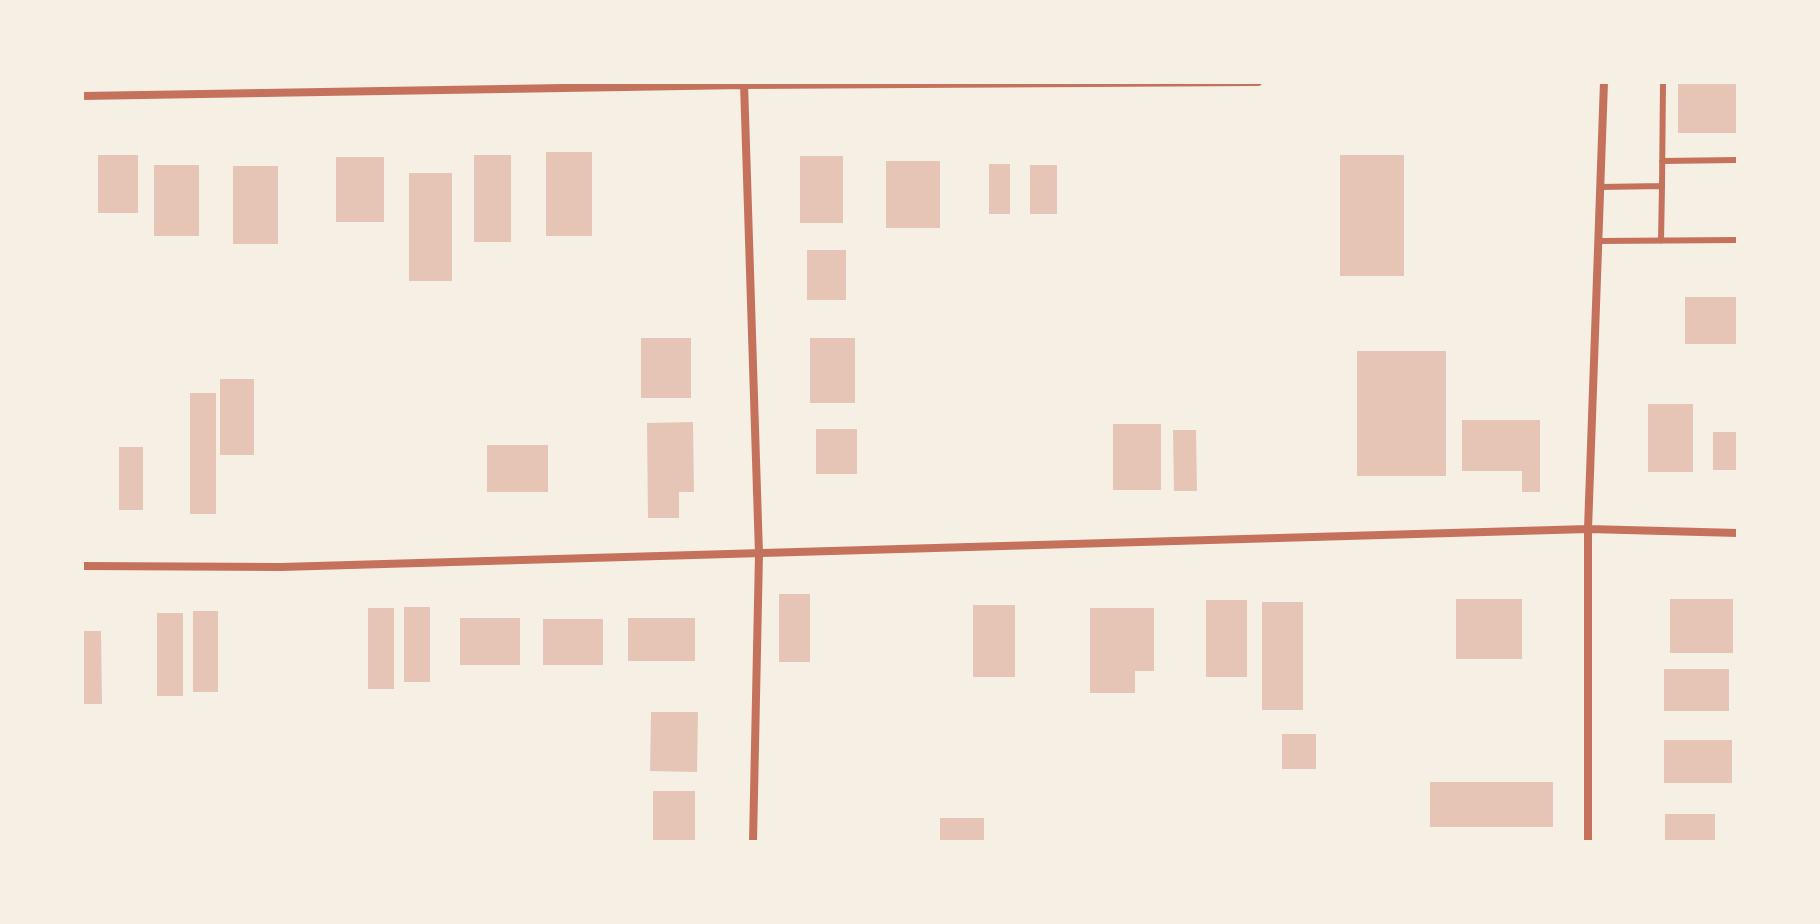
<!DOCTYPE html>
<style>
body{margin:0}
#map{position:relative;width:1820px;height:924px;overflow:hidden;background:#f6efe4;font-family:"Archivo Narrow",sans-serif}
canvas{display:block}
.frame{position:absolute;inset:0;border:84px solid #f6efe4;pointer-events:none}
</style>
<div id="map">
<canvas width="1820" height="924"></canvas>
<div class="frame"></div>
</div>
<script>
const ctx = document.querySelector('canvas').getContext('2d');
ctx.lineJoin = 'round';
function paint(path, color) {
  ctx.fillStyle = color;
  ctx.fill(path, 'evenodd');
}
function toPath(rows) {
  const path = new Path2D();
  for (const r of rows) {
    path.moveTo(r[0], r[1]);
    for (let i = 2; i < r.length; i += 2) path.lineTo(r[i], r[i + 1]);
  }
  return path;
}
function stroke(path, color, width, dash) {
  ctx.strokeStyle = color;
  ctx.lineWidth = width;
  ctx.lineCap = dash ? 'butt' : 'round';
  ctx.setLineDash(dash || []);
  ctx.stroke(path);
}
const building = toPath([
 [1678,82,1738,82,1738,133,1678,133],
 [546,152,592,152,592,236,546,236],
 [98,155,138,155,138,213,98,213],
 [474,155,511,155,511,242,474,242],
 [1340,155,1404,155,1404,276,1340,276],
 [800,156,843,156,843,223,800,223],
 [336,157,384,157,384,222,336,222],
 [886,161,940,161,940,228,886,228],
 [989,164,1010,164,1010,214,989,214],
 [154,165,199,165,199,236,154,236],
 [1030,165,1057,165,1057,214,1030,214],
 [233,166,278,166,278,244,233,244],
 [409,173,452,173,452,281,409,281],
 [807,250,846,250,846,300,807,300],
 [1685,297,1738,297,1738,344,1685,344],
 [641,338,691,338,691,398,641,398],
 [810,338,855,338,855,403,810,403],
 [1357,351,1446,351,1446,476,1357,476],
 [220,379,254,379,254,455,220,455],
 [190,393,216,393,216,514,190,514],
 [1648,404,1693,404,1693,472,1648,472],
 [1462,420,1540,420,1540,492,1522,492,1522,471,1462,471],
 [693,422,694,492,679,492,679,518,648,518,647,423],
 [1113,424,1161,424,1161,490,1113,490],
 [816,429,857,429,857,474,816,474],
 [1173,430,1196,430,1197,491,1174,491],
 [1713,432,1738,432,1738,470,1713,470],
 [487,445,548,445,548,492,487,492],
 [119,447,143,447,143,510,119,510],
 [779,594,810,594,810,662,779,662],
 [1456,599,1522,599,1522,659,1456,659],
 [1670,599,1733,599,1733,653,1670,653],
 [1206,600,1247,600,1247,677,1206,677],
 [1262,602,1303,602,1303,710,1262,710],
 [973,605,1015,605,1015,677,973,677],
 [404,607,430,607,430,682,404,682],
 [368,608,394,608,394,689,368,689],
 [1090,608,1154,608,1154,671,1135,671,1135,693,1090,693],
 [193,611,218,611,218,692,193,692],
 [157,613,183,613,183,696,157,696],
 [460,618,520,618,520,665,460,665],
 [628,618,695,618,695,661,628,661],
 [543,619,603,619,603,665,543,665],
 [82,631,101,631,102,704,82,704],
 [1664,669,1729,669,1729,711,1664,711],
 [651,712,698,712,697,772,650,771],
 [1282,734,1316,734,1316,769,1282,769],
 [1664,740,1732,740,1732,783,1664,783],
 [1430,782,1553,782,1553,827,1430,827],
 [653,791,695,791,695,842,653,842],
 [1665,814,1715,814,1715,842,1665,842],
 [940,818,984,818,984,842,940,842]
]);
const service = toPath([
 [1662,161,1738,160],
 [1600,187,1662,186,1663,82],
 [1599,241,1738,240],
 [1661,241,1662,186]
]);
const minor = toPath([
 [744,83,759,554,753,842],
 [82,96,744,85,1258,82],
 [82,566,281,567,1588,529,1738,533],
 [1588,842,1588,529,1604,82]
]);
paint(building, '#e6c5b7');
stroke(service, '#c5725c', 6);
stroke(minor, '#c5725c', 8);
</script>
